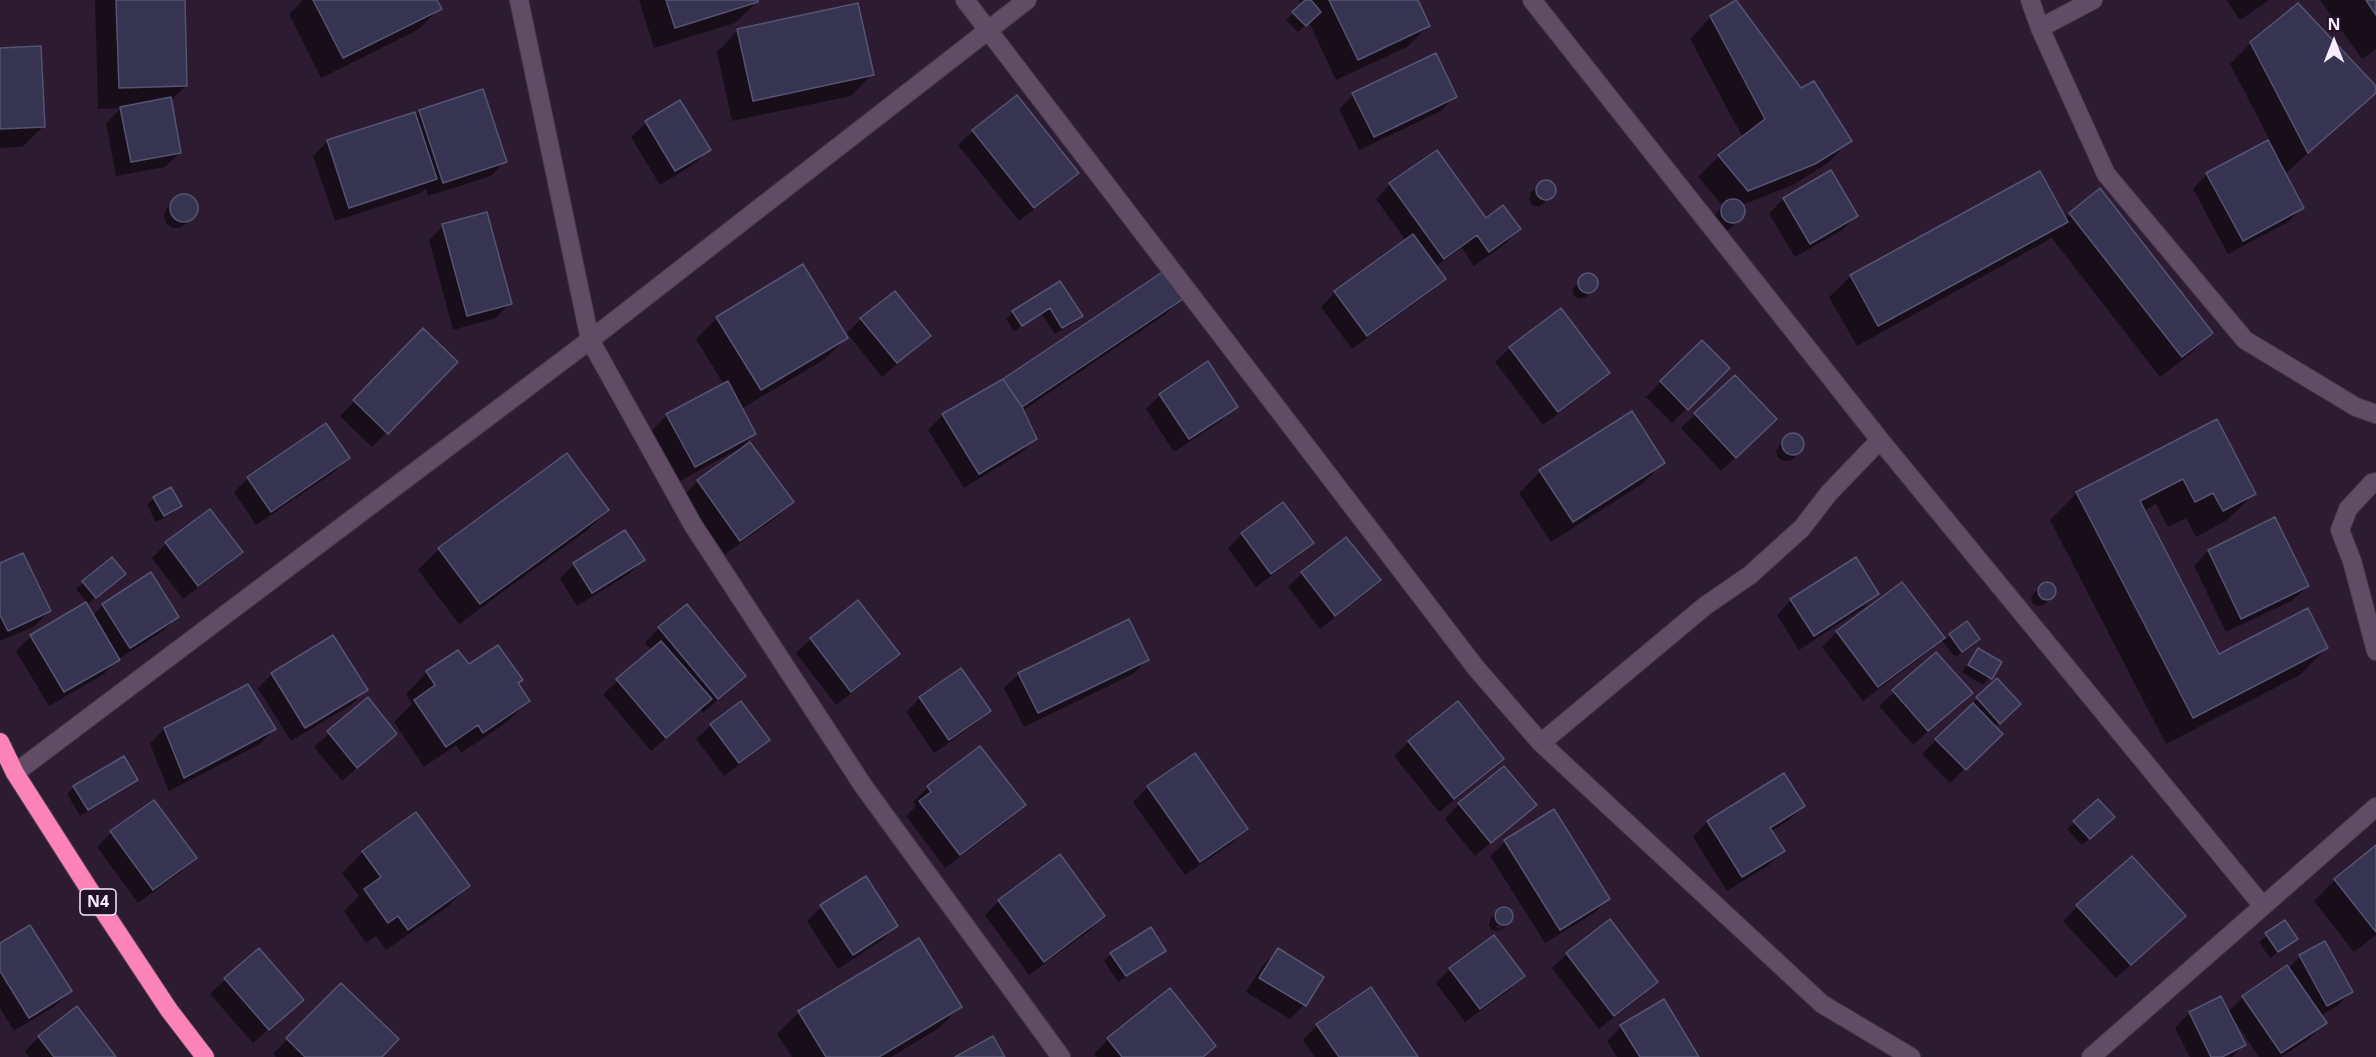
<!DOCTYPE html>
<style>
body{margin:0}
#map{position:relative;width:2376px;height:1057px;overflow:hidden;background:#2d1b32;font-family:"Noto Sans",sans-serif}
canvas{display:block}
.north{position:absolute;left:2304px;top:12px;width:60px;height:60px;-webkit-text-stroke:4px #231128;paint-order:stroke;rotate:0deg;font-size:16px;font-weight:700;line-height:24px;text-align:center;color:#f8ebfb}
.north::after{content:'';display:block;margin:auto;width:21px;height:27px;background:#f8ebfb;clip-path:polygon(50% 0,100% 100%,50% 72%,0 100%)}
</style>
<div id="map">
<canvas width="2376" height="1057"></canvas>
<div class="north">N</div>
</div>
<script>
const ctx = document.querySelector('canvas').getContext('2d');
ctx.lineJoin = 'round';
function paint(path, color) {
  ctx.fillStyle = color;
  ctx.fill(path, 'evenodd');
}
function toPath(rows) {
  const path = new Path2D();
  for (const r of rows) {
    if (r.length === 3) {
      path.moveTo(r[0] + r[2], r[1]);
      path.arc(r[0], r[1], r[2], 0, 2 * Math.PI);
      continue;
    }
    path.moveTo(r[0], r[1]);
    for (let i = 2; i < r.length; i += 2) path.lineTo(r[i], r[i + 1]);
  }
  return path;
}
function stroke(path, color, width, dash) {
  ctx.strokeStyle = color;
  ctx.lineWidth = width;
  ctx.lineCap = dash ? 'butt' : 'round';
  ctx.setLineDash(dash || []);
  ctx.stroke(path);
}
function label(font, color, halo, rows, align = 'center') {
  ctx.font = font + ' "Noto Sans",sans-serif';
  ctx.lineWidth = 4.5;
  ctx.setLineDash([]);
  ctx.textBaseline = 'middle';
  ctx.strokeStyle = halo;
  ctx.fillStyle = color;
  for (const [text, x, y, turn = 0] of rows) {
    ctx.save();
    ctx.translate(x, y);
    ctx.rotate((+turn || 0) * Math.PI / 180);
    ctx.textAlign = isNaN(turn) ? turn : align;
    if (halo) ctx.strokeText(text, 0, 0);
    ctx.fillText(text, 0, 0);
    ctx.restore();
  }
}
const shadow = toPath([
 [95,0,183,0,186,86,170,101,180,153,165,167,116,176,106,123,121,108,98,109],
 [303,0,436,0,440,8,419,29,321,78,289,14],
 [639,0,756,0,757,2,735,23,654,48],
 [1299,0,1417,0,1429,25,1407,47,1336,80,1309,22,1298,32,1286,20,1301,6],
 [2226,0,2269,0,2240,20],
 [2320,0,2376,0,2376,49,2362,59],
 [1711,17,1850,140,1829,162,1793,185,1742,205,1743,215,1738,221,1730,229,1722,230,1714,216,1723,206,1698,177,1719,156,1743,138,1690,39],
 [738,30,872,74,851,96,732,121,717,52],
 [2251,43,2376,88,2376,91,2285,174,2303,207,2288,222,2228,254,2193,189,2207,174,2278,156,2230,64],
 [0,50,44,126,22,147,0,148],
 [1353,95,1455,96,1441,111,1359,150,1339,109],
 [680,102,709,150,694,164,660,185,631,137,646,123],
 [420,111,505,161,491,176,428,196,426,188,421,193,335,221,313,156,328,141,415,116],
 [973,131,1077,172,1063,187,1019,221,958,145],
 [1830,172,1856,216,1842,230,1795,257,1769,214,1783,199],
 [1545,181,1552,183,1555,189,1553,195,1539,207,1532,205,1529,199,1531,192],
 [1390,184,1486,220,1519,229,1505,244,1474,266,1462,248,1435,267,1444,279,1429,293,1352,349,1321,307,1335,292,1406,241,1376,199],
 [181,196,188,196,195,201,197,208,195,216,187,223,180,228,173,228,166,224,164,216,166,209],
 [2070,214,2211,333,2190,354,2160,377,2051,237,2045,242,1857,346,1829,297,1851,276,2065,219],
 [443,226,510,303,496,318,453,330,429,240],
 [1589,275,1594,278,1596,284,1586,297,1579,299,1574,296,1572,290,1583,277],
 [1060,283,1081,316,1074,323,1055,334,1042,314,1014,331,1006,319,1013,312],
 [1181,299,1166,314,1022,411,1035,439,1021,453,964,488,928,430,943,415],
 [717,318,846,338,825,359,741,409,755,434,740,448,680,481,652,430,667,415,724,385,696,339],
 [861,319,929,336,882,377,847,333],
 [423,330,456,362,372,447,340,416],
 [1702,342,1728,368,1672,423,1646,397],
 [1510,348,1608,373,1593,387,1543,425,1495,362],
 [1160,395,1236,406,1221,421,1174,452,1146,409],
 [1696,414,1761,434,1721,471,1681,428],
 [2216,421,2254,494,2227,520,2196,537,2186,518,2168,527,2156,504,2143,511,2218,656,2327,648,2300,675,2166,744,2050,520,2077,493],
 [1794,435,1801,438,1802,445,1799,452,1792,460,1784,461,1778,458,1776,451,1780,444,1787,437],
 [348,457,334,472,256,525,234,492,248,478],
 [1663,463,1642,484,1551,542,1519,493,1540,472],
 [698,481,792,502,777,517,725,554,683,496],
 [154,498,180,506,173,513,156,522,147,505],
 [608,510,586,531,459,624,418,570,439,549],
 [2275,519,2308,586,2293,600,2226,632,2194,566,2208,551],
 [1242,534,1312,543,1297,557,1256,587,1228,548],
 [166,544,241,552,227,566,183,599,152,558],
 [112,559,117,581,86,605,92,616,102,606,150,575,177,617,163,631,117,660,104,674,49,706,16,651,31,636,88,603,76,589],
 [643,560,629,574,577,606,560,579,574,564],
 [0,565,49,611,35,626,0,641],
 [1302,573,1379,580,1365,594,1320,629,1288,587],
 [2048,583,2054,586,2055,592,2052,597,2044,605,2038,606,2033,604,2031,597,2035,592,2042,585],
 [1902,584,1945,640,1950,635,1971,646,1955,657,1941,639,1928,652,1863,701,1822,647,1837,632],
 [1878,594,1863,608,1799,650,1777,615,1791,600],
 [659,628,744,676,703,713,700,709,651,751,603,694,652,651,645,643],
 [811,639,898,654,884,668,836,705,796,653],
 [1978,650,2000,662,1983,685,1962,672],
 [458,652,469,666,517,684,528,701,507,722,461,753,456,745,424,767,394,722,412,704,406,694,427,672],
 [1936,654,1970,693,1913,745,1879,706],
 [1147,660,1133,674,1024,727,1004,688,1019,674],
 [272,674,366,690,351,705,291,741,258,688],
 [1996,680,2012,711,1994,727,2001,734,1950,783,1922,754],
 [248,686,274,729,260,744,169,791,150,744,164,729],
 [920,698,989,711,974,725,934,753,906,712],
 [367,700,395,734,342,781,314,747],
 [740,703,768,739,753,754,724,776,696,739,711,725],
 [1458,703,1502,759,1488,773,1439,812,1394,756,1409,742],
 [980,748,1024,805,1009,820,945,868,906,816,916,806,913,802,928,787],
 [1194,755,1246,829,1232,843,1185,875,1133,802,1148,787],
 [1783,775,1803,806,1789,820,1771,831,1783,850,1769,865,1727,891,1693,837,1707,822],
 [136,780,129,787,80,816,67,794,74,787],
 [1459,804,1535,805,1475,856,1445,819],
 [1553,811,1608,899,1594,913,1545,943,1490,856,1505,842],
 [2074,822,2106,824,2082,845,2067,829],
 [111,833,195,857,181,872,138,903,97,847],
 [2376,847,2376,935,2354,952,2314,901,2335,880],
 [363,852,468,886,447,907,386,950,376,936,366,943,344,911,359,896,342,873],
 [999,901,1103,916,1089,931,1029,975,985,915],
 [821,907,896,926,882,940,838,969,807,921],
 [2077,907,2170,930,2116,978,2063,921],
 [1504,908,1510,910,1512,916,1510,921,1507,924,1507,922,1496,926,1497,929,1505,926,1502,929,1496,931,1491,929,1489,924,1491,917],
 [2285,922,2296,939,2270,958,2259,942],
 [919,940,960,1007,939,1028,891,1057,792,1057,777,1034,799,1012],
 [0,945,70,991,56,1005,14,1031,0,1008],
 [258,950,302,1000,253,1043,210,994],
 [1278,950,1304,1005,1290,1019,1246,992,1263,965],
 [1164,951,1157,957,1118,982,1104,961,1111,954],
 [1567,954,1656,982,1642,996,1599,1029,1552,968],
 [2300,956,2351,992,2337,1006,2320,1016,2325,1023,2310,1038,2281,1057,2259,1057,2234,1020,2233,1021,2244,1045,2232,1057,2190,1057,2175,1028,2189,1013,2221,998,2228,1012,2243,997,2288,969],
 [1450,969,1523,975,1509,990,1465,1022,1436,983],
 [341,985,380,1057,276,1057,273,1054],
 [1317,1025,1416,1057,1315,1057,1303,1040],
 [1621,1027,1698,1057,1617,1057,1607,1041],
 [39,1037,114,1057,29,1057,25,1051],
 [1108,1039,1214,1046,1204,1057,1097,1057,1094,1054]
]);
const building = toPath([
 [116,0,185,0,187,86,119,88,116,0],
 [313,0,437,0,442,9,343,58,313,0],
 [666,0,758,0,758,2,675,28,666,0],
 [1305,0,1311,0,1321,12,1306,26,1292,12,1305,0],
 [1329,0,1418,0,1430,26,1358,60,1329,0],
 [1736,0,1801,88,1814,81,1852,141,1815,164,1748,191,1718,155,1765,119,1710,16,1736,0],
 [2366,0,2376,0,2376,15,2366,0],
 [858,3,874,75,753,101,737,29,858,3],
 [2298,3,2376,86,2376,93,2308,153,2250,42,2298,3],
 [41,46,45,127,0,129,0,48,41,46],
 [1436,53,1457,97,1374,137,1352,93,1436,53],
 [483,89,507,162,443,183,419,110,483,89],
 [1017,95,1079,173,1034,208,972,130,1017,95],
 [171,97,181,153,131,162,120,107,171,97],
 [680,100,711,150,675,171,645,121,680,100],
 [415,112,437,179,349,208,327,140,415,112],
 [2268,140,2304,208,2243,241,2206,173,2268,140],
 [1437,150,1486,218,1503,205,1521,229,1489,252,1477,235,1444,259,1389,183,1437,150],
 [1831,170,1858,216,1810,244,1783,198,1831,170],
 [2040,171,2068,222,1878,326,1850,275,2040,171],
 [1546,190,10],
 [2100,188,2213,333,2182,357,2069,213,2100,188],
 [184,208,14],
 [1733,211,12],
 [487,212,512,304,467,316,442,224,487,212],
 [1413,234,1446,279,1367,336,1334,291,1413,234],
 [803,264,848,338,761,390,716,317,803,264],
 [1164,271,1183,299,1022,407,1003,379,1164,271],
 [1588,283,10],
 [1060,281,1083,316,1062,328,1050,308,1022,326,1012,311,1060,281],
 [895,291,931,336,897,363,860,318,895,291],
 [1561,308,1610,373,1558,412,1509,347,1561,308],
 [423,328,458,362,388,434,353,400,423,328],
 [1702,340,1730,368,1688,410,1660,381,1702,340],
 [1208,361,1238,407,1189,439,1159,394,1208,361],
 [1735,375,1777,419,1736,458,1694,413,1735,375],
 [1003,379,1022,407,1037,439,979,474,942,414,1003,379],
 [728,381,756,434,695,467,666,414,728,381],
 [1632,411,1665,463,1573,522,1539,470,1632,411],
 [2217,419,2256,494,2223,511,2213,493,2195,502,2183,479,2140,501,2219,654,2308,608,2328,648,2193,718,2076,492,2217,419],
 [326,423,350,458,271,512,247,477,326,423],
 [1793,444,11],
 [750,442,794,502,740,541,697,480,750,442],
 [567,453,609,510,480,604,438,548,567,453],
 [171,487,182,506,164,516,153,497,171,487],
 [1283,502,1314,543,1271,574,1241,533,1283,502],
 [210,509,243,552,198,586,165,542,210,509],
 [2275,517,2309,586,2241,619,2208,550,2275,517],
 [625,530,645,560,592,593,573,563,625,530],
 [1346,537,1381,580,1335,616,1301,572,1346,537],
 [23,553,51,611,8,631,0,615,0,563,23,553],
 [112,557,126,574,96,598,82,581,112,557],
 [1856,557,1879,594,1814,636,1790,599,1856,557],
 [151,572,179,617,130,648,102,604,151,572],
 [2047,591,9],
 [1902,582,1945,638,1878,687,1836,631,1902,582],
 [858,600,900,654,851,692,810,638,858,600],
 [86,602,120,660,64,692,30,635,86,602],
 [687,604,746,676,718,699,658,627,687,604],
 [1129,619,1149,660,1038,713,1018,673,1129,619],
 [1967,621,1980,639,1962,652,1949,634,1967,621],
 [333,635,368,690,305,728,271,673,333,635],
 [661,641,712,699,666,738,616,679,661,641],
 [498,645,523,680,518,683,530,701,483,733,478,725,446,747,414,700,435,685,426,671,458,650,469,664,498,645],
 [1978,648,2002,662,1992,679,1968,665,1978,648],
 [1936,652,1973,693,1928,731,1892,690,1936,652],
 [961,668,991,711,949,740,919,697,961,668],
 [1997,678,2021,704,2000,724,1976,697,1997,678],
 [248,684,276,729,184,778,164,728,248,684],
 [368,697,397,734,357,768,327,731,368,697],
 [741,701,770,740,739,763,710,724,741,701],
 [1458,701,1504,759,1454,799,1408,741,1458,701],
 [1973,703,2003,734,1966,770,1935,739,1973,703],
 [980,746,1026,805,960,855,919,801,931,792,927,786,980,746],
 [1195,753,1248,829,1200,862,1147,786,1195,753],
 [124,756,138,780,88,810,73,786,124,756],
 [1504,766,1537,805,1491,843,1458,803,1504,766],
 [1784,773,1805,806,1770,828,1785,851,1742,877,1707,821,1784,773],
 [2098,799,2115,817,2090,839,2073,821,2098,799],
 [154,800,197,858,153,890,110,831,154,800],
 [1554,809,1610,899,1560,930,1504,840,1554,809],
 [416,812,470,886,408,930,398,916,388,923,364,889,381,877,362,851,416,812],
 [2376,845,2376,932,2334,879,2376,845],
 [1060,854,1105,916,1044,962,998,900,1060,854],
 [2132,856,2186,916,2131,965,2076,905,2132,856],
 [866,876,898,926,853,955,820,905,866,876],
 [1504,916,9],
 [1610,919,1658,982,1614,1016,1566,953,1610,919],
 [2285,920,2298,939,2278,952,2265,933,2285,920],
 [30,925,72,991,29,1018,0,971,0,943,30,925],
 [1151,927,1166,951,1126,976,1110,953,1151,927],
 [1494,935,1525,976,1480,1009,1449,968,1494,935],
 [919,938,962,1007,879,1057,826,1057,798,1011,919,938],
 [2325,941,2353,992,2327,1006,2299,955,2325,941],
 [259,948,304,1000,269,1030,224,978,259,948],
 [1278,948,1324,977,1306,1006,1259,978,1278,948],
 [2287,965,2327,1023,2281,1053,2242,996,2287,965],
 [341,983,399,1039,382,1057,305,1057,286,1038,341,983],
 [1371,987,1418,1057,1339,1057,1316,1024,1371,987],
 [1170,988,1216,1046,1203,1057,1122,1057,1107,1038,1170,988],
 [2221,996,2246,1045,2222,1057,2211,1057,2189,1012,2221,996],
 [1664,999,1699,1057,1640,1057,1620,1025,1664,999],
 [77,1006,116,1057,54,1057,38,1036,77,1006],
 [993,1036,1005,1057,955,1057,993,1036]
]);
const minor = toPath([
 [519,0,590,340,693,525,864,787,1061,1057],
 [965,0,1476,668,1541,743],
 [1532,0,1880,440,2262,905],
 [2030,0,2040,28,2106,174,2245,340,2356,407,2376,414],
 [2040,28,2093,0],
 [1880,440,1829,493,1802,528,1750,575,1705,606,1541,743,1822,1004,1911,1057],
 [2376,482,2372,483,2348,509,2340,530,2352,561,2376,651],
 [15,773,590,340,1027,0],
 [2091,1057,2376,807]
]);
const highway = toPath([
 [0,742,15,773,89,889,169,1010,205,1057]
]);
const shields = [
 [98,902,36]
];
const shieldNames = [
 ["N4",98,902]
];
paint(shadow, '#0007');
paint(building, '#363450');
stroke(building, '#555472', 1.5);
stroke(minor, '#47384b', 20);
stroke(highway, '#47384b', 20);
stroke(minor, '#614c66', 18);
stroke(highway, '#fb83b8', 18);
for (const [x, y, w] of shields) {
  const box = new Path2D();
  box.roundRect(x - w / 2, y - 13, w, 26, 4.5);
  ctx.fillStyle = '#231128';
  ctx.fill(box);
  stroke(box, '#f8ebfb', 1.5);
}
label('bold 16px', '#f8ebfb', null, shieldNames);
</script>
